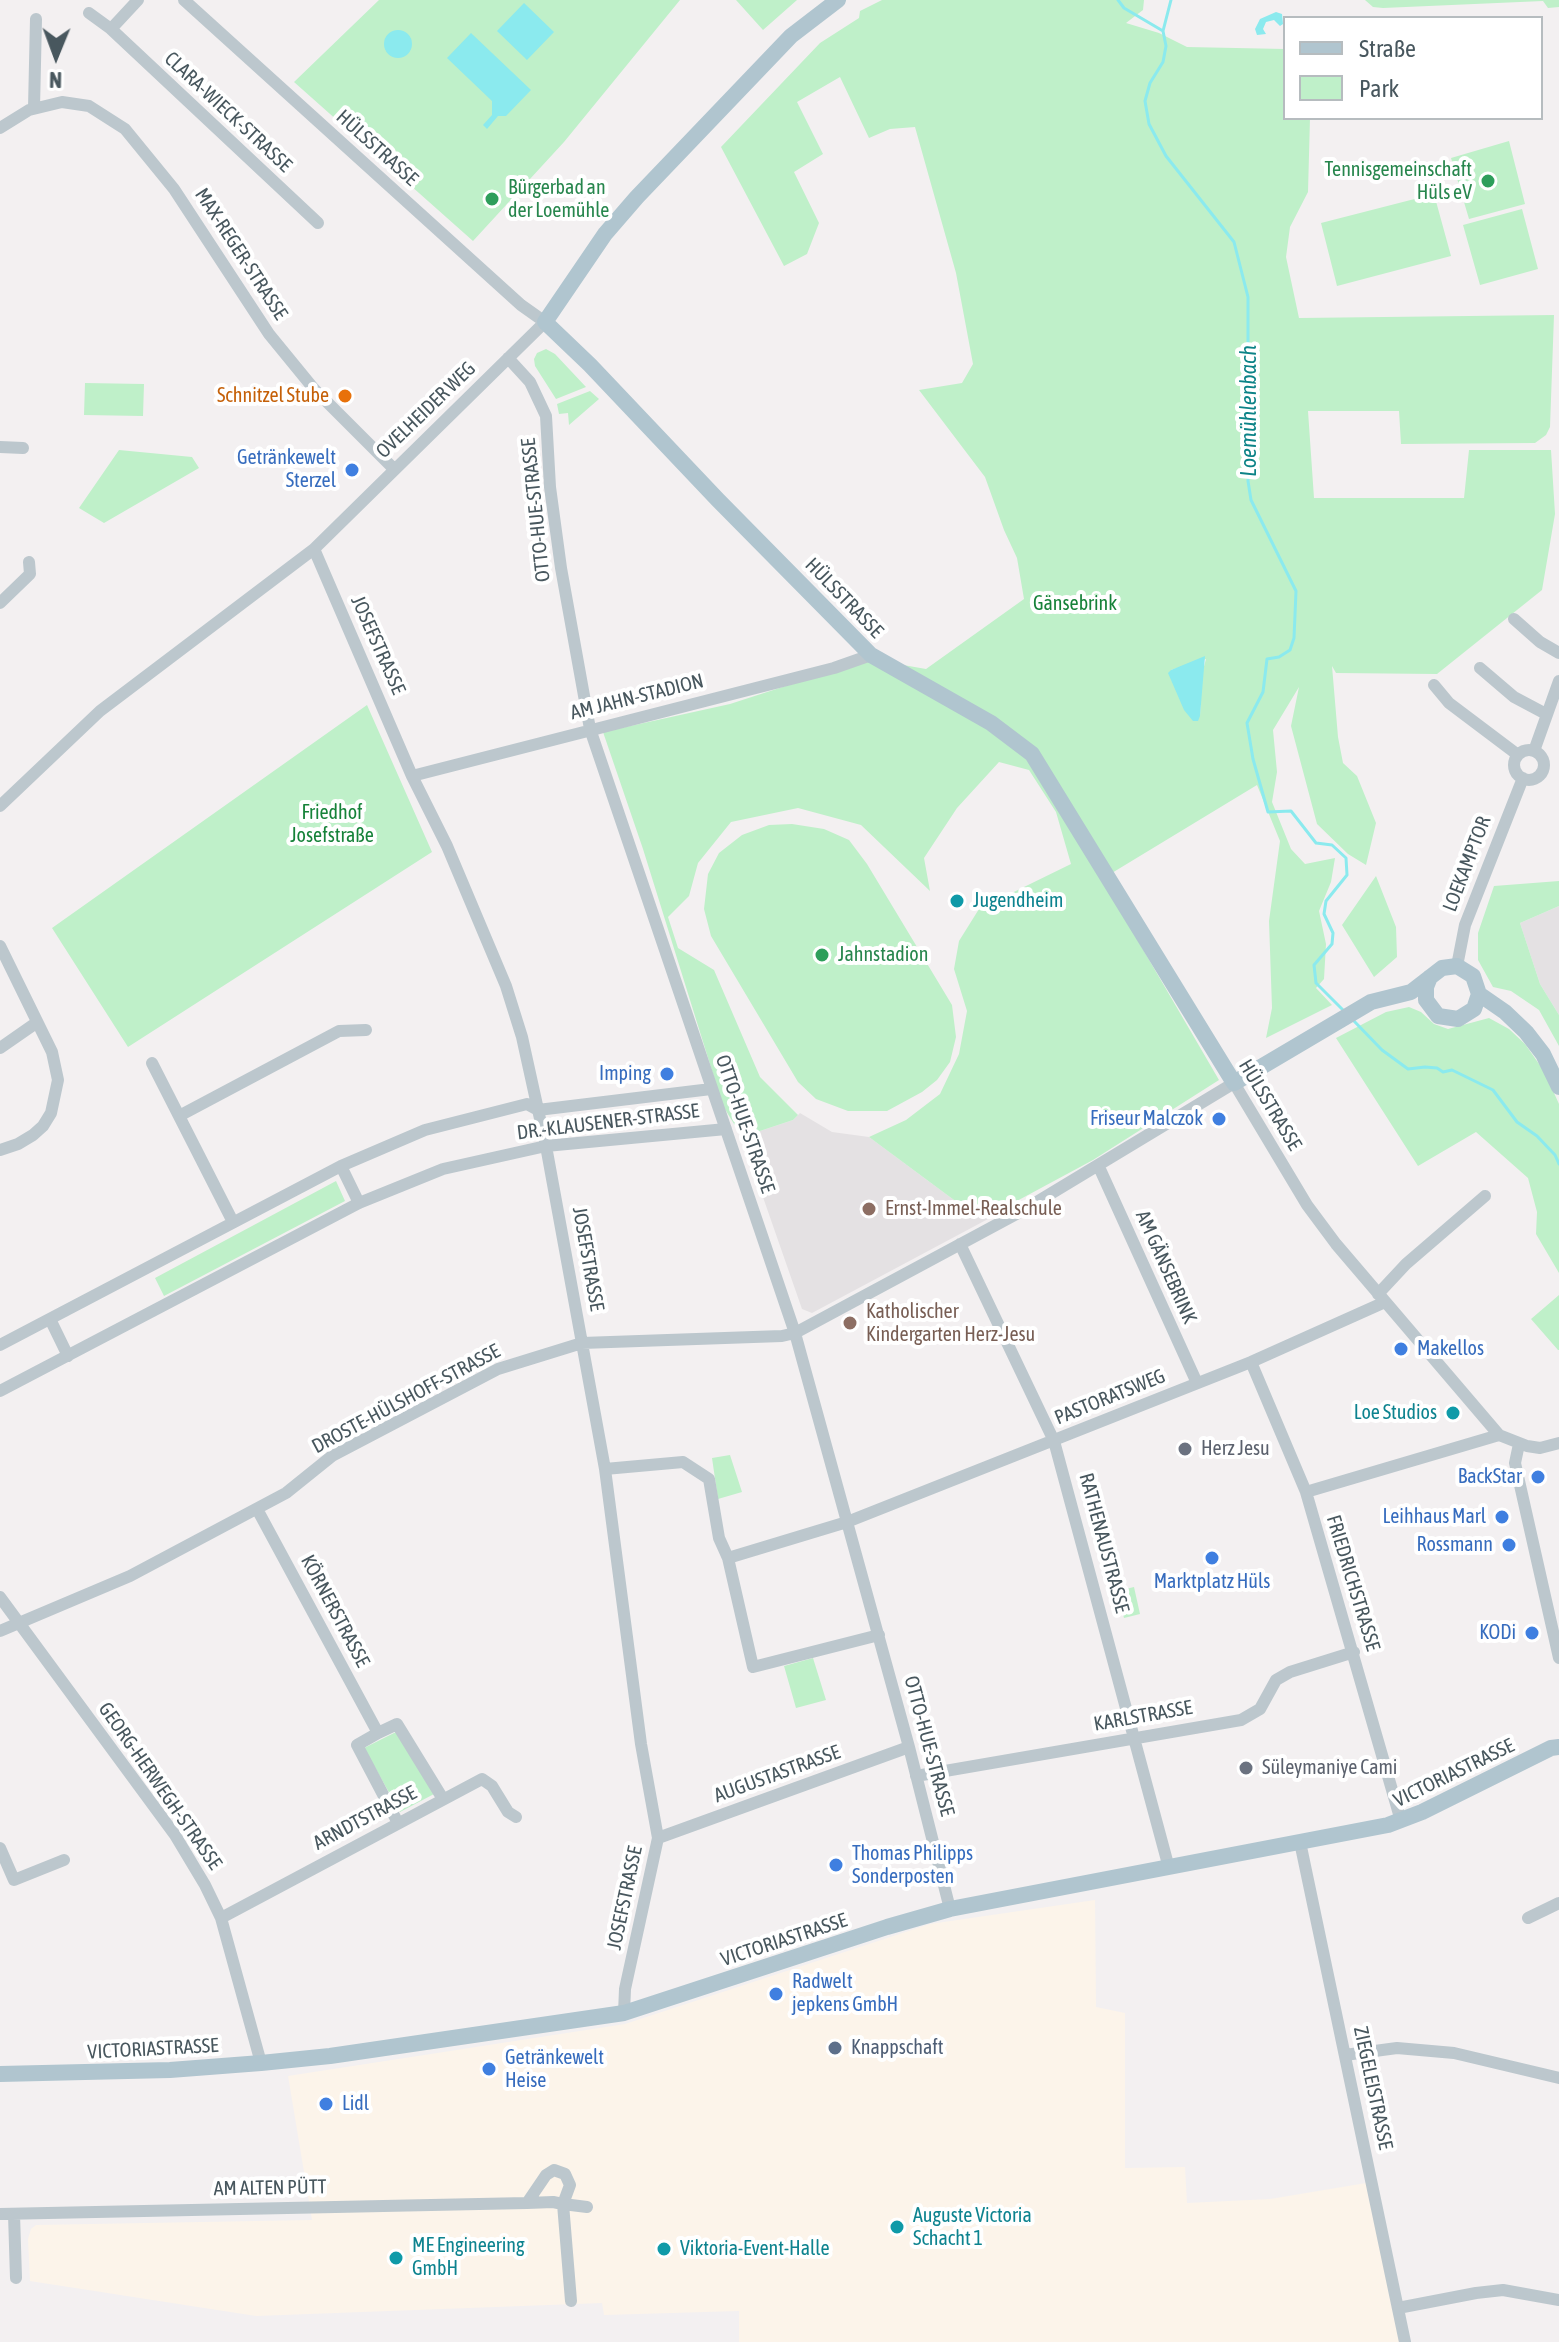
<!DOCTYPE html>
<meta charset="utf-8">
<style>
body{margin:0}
#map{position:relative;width:1559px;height:2342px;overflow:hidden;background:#f3f0f1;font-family:"Asap Condensed",sans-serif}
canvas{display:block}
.legend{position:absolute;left:1283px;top:16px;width:260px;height:104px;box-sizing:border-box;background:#fff;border:2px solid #b6bcbf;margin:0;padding:10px 14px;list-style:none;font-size:24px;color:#48575e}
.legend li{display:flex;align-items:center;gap:16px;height:40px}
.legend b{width:40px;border:2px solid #b6bcbf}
.north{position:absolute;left:16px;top:16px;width:80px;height:80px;-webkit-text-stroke:6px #fff;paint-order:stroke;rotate:181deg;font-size:22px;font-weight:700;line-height:32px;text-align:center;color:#48575e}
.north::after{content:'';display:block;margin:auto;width:28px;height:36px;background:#48575e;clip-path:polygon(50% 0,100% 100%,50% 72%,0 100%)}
</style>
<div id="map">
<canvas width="1559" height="2342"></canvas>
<ul class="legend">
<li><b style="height:10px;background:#b0c5cf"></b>Straße</li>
<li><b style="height:22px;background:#bff0c9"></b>Park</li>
</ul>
<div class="north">N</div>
</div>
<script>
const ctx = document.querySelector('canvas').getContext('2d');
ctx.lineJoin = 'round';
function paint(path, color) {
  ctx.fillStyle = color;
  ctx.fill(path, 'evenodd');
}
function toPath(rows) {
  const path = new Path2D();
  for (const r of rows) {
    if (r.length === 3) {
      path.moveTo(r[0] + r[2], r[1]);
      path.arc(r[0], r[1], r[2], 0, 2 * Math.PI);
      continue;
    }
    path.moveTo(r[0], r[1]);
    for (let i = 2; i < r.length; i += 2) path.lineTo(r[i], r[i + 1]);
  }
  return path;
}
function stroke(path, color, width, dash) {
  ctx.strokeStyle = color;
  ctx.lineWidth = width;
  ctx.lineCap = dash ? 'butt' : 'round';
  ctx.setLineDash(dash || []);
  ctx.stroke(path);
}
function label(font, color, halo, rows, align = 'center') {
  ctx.font = font + ' "Asap Condensed",sans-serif';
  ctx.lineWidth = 8;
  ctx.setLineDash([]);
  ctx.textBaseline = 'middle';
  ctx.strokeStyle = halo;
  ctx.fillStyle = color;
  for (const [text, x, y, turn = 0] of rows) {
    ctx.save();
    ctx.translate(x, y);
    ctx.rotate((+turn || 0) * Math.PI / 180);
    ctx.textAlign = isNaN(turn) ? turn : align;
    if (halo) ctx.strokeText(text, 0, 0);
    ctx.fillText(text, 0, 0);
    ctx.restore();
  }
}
const commercial = toPath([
 [1095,1900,1096,2007,1125,2013,1125,2168,1185,2167,1187,2203,1270,2199,1372,2182,1406,2342,739,2342,739,2311,604,2315,602,2303,256,2316,30,2281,28,2239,31,2229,36,2225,312,2220,288,2076,625,2024,930,1924]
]);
const education = toPath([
 [1559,906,1559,1015,1540,984,1520,923],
 [800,1113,832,1132,869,1137,954,1200,988,1219,812,1313,802,1309,742,1137,793,1120]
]);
const green = toPath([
 [379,0,680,0,564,142,473,241,294,82],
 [736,0,797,0,763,30],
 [882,0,1144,0,1143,10,1126,23,1159,33,1187,47,1285,49,1285,118,1310,118,1308,192,1290,227,1286,257,1299,318,1554,315,1550,427,1546,435,1535,443,1401,444,1399,411,1308,411,1314,498,1464,498,1469,450,1551,450,1555,514,1542,590,1437,674,1336,673,1332,666,1338,737,1343,763,1357,776,1376,823,1366,865,1348,854,1317,824,1291,726,1299,687,1273,730,1277,772,1272,802,1291,849,1305,864,1335,858,1331,882,1319,911,1326,944,1324,979,1316,988,1332,1005,1266,1038,1272,1008,1269,921,1280,841,1257,785,1102,879,1219,1080,1093,1160,1002,1209,954,1200,869,1137,906,1120,940,1094,959,1054,967,1011,954,969,959,941,979,909,1071,864,1056,812,1029,770,999,762,957,808,924,858,930,891,861,825,798,808,731,822,698,863,689,896,668,917,678,948,714,970,760,1077,798,1115,793,1120,742,1137,723,1106,643,849,603,732,730,704,869,659,926,669,1024,599,1017,558,1004,530,985,477,919,390,962,383,973,364,956,273,915,127,890,129,869,138,840,77,797,102,823,154,794,172,819,223,807,254,784,266,721,147,820,43,859,18,860,11],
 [1206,659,1202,674,1200,716,1171,670],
 [1365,0,1559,0,1559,7,1548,8,1543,1,1383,8,1373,7],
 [1509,141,1525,204,1469,219,1451,158],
 [1434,194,1451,256,1337,286,1321,223],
 [1522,209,1538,269,1480,285,1463,225],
 [546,349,555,354,586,387,556,399,535,366,534,359,537,353],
 [85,383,144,384,143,416,84,415],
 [590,391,599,399,569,425,568,413,559,414,557,404],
 [119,450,192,457,199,468,104,523,79,508],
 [367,705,432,852,128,1047,52,928],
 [792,824,824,829,849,840,867,864,952,1005,956,1037,950,1062,937,1080,922,1092,887,1111,848,1111,816,1099,798,1082,711,936,704,909,708,874,719,853,742,835,769,825],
 [1376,876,1396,927,1397,957,1374,977,1342,925],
 [1559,881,1559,906,1520,923,1540,984,1559,1015,1559,1046,1539,1010,1511,991,1493,987,1478,960,1478,933,1494,886],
 [1409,1007,1421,1012,1434,1024,1448,1029,1489,1018,1509,1029,1525,1044,1544,1071,1559,1104,1559,1273,1536,1234,1537,1212,1528,1178,1476,1132,1418,1166,1336,1038,1386,1012],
 [336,1181,345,1201,164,1296,155,1278],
 [1559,1295,1559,1350,1558,1350,1531,1319],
 [730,1455,742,1492,718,1499,712,1458],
 [1134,1587,1140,1614,1124,1618,1117,1591],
 [813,1658,826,1700,796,1708,784,1666],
 [398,1731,434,1794,400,1812,364,1748]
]);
const water = toPath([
 [524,3,554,32,527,60,497,31],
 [1276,12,1282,14,1283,24,1280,26,1274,20,1266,22,1263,29,1266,34,1257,35,1255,29,1260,19],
 [398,44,14],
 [471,33,531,90,506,116,498,116,487,129,483,125,492,115,492,101,447,58],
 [1205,656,1200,716,1198,721,1193,721,1184,710,1168,673,1171,670]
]);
const stream = toPath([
 [1118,0,1124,8,1163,31],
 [1171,0,1163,31,1166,46,1163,62,1150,83,1145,101,1149,124,1166,156,1234,242,1248,297,1248,481,1251,500,1296,591,1294,638,1290,650,1279,657,1267,659,1263,692,1247,723,1253,759,1268,812,1291,811,1316,843,1332,845,1346,858,1347,875,1326,901,1324,914,1333,933,1332,944,1314,965,1316,983,1345,1012],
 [1353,1020,1382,1050,1408,1069,1425,1067,1437,1068,1443,1072,1452,1070,1493,1090,1517,1122,1537,1136,1555,1155,1559,1164]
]);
const minor = toPath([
 [89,13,111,29,138,0],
 [111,29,318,223],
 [34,108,36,19],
 [0,128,29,110,62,102,89,106,125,129,174,189,269,334,314,389,394,469],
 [508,358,530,382,546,416,550,487,561,568,590,729,795,1333,909,1747,950,1909],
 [0,447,23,448],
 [314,549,412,776,447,846,506,986,522,1037,546,1146,605,1469,641,1744,658,1838,625,1989,624,2013],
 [0,603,30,574,29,562],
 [1514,619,1540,642,1559,653],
 [1480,668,1514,697,1546,714],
 [1434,685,1449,703,1518,755],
 [1529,765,15],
 [1534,751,1559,681],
 [412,776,834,668,871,655],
 [0,806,100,711,314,549,545,322,521,305,184,0],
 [0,946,52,1052,58,1080,51,1113,43,1126,33,1135,18,1144,0,1150],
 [1457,966,1465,925,1523,778],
 [0,1048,36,1023],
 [152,1063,233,1222],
 [179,1116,339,1031,366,1030],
 [341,1166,359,1203],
 [1099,1167,1197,1383],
 [960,1244,1054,1441,1169,1868],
 [1378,1294,1406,1264,1485,1196],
 [50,1319,68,1356],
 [0,1345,341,1166,425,1130,527,1104,538,1110,711,1089],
 [1251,1362,1306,1492,1401,1821],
 [0,1391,359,1203,443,1169,546,1146,726,1129],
 [1519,1444,1515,1463,1559,1658],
 [605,1469,683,1462,709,1479,719,1538,728,1558],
 [1306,1492,1499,1435],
 [257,1509,378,1733,357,1745,398,1823],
 [0,1597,175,1835,205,1885,221,1918,261,2063],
 [0,1631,130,1576,286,1493,332,1456,498,1369,582,1343,782,1336,795,1333,1022,1211,1234,1083,1307,1205,1336,1244,1499,1435,1527,1446,1540,1448,1559,1443],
 [879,1635,753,1667,728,1558,847,1522,1251,1362,1385,1302],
 [378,1733,397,1724,443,1799],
 [916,1776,1241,1720,1260,1709,1276,1680,1290,1672,1354,1652],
 [658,1838,909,1747],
 [1300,1842,1405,2342],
 [0,1848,14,1880,64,1860],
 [221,1918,482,1779,492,1786,508,1812,516,1817],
 [1528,1918,1559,1903],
 [1345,2055,1397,2048,1454,2053,1559,2078],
 [0,2214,527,2203,553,2202,563,2204,570,2185,565,2174,554,2170,546,2175,527,2203],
 [14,2214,16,2278],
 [571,2301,563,2204,587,2207],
 [1398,2308,1476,2293,1503,2290,1559,2300]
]);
const major = toPath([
 [838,0,791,36,637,197,605,234,545,322,590,365,718,500,871,655,991,723,1032,754,1234,1083,1371,1002,1411,992,1442,968,1457,966,1473,976,1479,994,1474,1009,1458,1019,1438,1016,1426,1000,1426,987,1430,977],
 [1479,994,1505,1012,1526,1032,1543,1054,1559,1087],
 [0,2074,170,2070,261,2063,330,2056,624,2013,887,1927,950,1909,1388,1825,1422,1812,1551,1748,1559,1747]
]);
const markers = [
 [1488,181,8,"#2e9e5b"],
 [492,199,8,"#2e9e5b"],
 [345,396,8,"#e8710a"],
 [352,470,8,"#3f7fe0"],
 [957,901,8,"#0f9aa8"],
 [822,955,8,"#2e9e5b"],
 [667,1074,8,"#3f7fe0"],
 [1219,1119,8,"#3f7fe0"],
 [869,1209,8,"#8d6e63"],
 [850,1323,8,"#8d6e63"],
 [1401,1349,8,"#3f7fe0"],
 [1453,1413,8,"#0f9aa8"],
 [1185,1449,8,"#6b7280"],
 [1538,1477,8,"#3f7fe0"],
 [1502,1517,8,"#3f7fe0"],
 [1509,1545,8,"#3f7fe0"],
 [1212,1558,8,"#3f7fe0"],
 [1532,1633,8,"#3f7fe0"],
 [1246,1768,8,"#6b7280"],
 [836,1865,8,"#3f7fe0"],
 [776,1994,8,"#3f7fe0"],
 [835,2048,8,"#5c6f8a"],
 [489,2069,8,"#3f7fe0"],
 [326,2104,8,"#3f7fe0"],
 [897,2227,8,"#0f9aa8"],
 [664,2249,8,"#0f9aa8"],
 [396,2258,8,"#0f9aa8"]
];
const streetNames = [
 ["CLARA-WIECK-STRASSE",228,112,43],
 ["HÜLSSTRASSE",377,148,42],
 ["MAX-REGER-STRASSE",241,254,57],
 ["OVELHEIDER WEG",426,410,-44],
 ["OTTO-HUE-STRASSE",536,510,-96],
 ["HÜLSSTRASSE",844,598,46],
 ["JOSEFSTRASSE",378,645,66],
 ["AM JAHN-STADION",637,697,-14],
 ["LOEKAMPTOR",1467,864,-69],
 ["HÜLSSTRASSE",1270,1105,59],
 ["DR.-KLAUSENER-STRASSE",608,1122,-7],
 ["OTTO-HUE-STRASSE",745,1124,71],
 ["JOSEFSTRASSE",588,1259,80],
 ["AM GÄNSEBRINK",1166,1267,66],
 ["PASTORATSWEG",1110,1397,-22],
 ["DROSTE-HÜLSHOFF-STRASSE",406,1399,-28],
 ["RATHENAUSTRASSE",1104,1543,75],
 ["FRIEDRICHSTRASSE",1353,1583,73],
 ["KÖRNERSTRASSE",335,1611,62],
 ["KARLSTRASSE",1143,1716,-10],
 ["OTTO-HUE-STRASSE",929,1746,75],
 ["VICTORIASTRASSE",1454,1773,-26],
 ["AUGUSTASTRASSE",777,1774,-20],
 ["GEORG-HERWEGH-STRASSE",160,1786,55],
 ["ARNDTSTRASSE",365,1818,-28],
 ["JOSEFSTRASSE",625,1898,-78],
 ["VICTORIASTRASSE",784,1940,-18],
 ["VICTORIASTRASSE",153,2049,-3],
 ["ZIEGELEISTRASSE",1373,2088,78],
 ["AM ALTEN PÜTT",270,2188,-1]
];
const leisureNames = [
 ["Tennisgemeinschaft",1472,170,"right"],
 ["Hüls eV",1472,193,"right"],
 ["Bürgerbad an",508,188],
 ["der Loemühle",508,211],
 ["Jahnstadion",838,955]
];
const foodNames = [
 ["Schnitzel Stube",329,396]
];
const shopNames = [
 ["Getränkewelt",336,458],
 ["Sterzel",336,481],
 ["Imping",651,1074],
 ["Friseur Malczok",1203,1119],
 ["Makellos",1417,1349,"left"],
 ["BackStar",1522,1477],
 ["Leihhaus Marl",1486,1517],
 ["Rossmann",1493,1545],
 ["Marktplatz Hüls",1212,1582,"center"],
 ["KODi",1516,1633],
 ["Thomas Philipps",852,1854,"left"],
 ["Sonderposten",852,1877,"left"],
 ["Radwelt",792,1982,"left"],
 ["jepkens GmbH",792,2005,"left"],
 ["Getränkewelt",505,2058,"left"],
 ["Heise",505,2081,"left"],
 ["Lidl",342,2104,"left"]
];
const parkNames = [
 ["Gänsebrink",1075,604],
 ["Friedhof",332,813],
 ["Josefstraße",332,836]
];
const cultureNames = [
 ["Jugendheim",973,901],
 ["Loe Studios",1437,1413,"right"],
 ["Auguste Victoria",913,2216],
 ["Schacht 1",913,2239],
 ["ME Engineering",412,2246],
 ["GmbH",412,2269],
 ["Viktoria-Event-Halle",680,2249]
];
const educationNames = [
 ["Ernst-Immel-Realschule",885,1209],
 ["Katholischer",866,1312],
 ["Kindergarten Herz-Jesu",866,1335]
];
const worshipNames = [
 ["Herz Jesu",1201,1449],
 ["Süleymaniye Cami",1262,1768]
];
const serviceNames = [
 ["Knappschaft",851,2048]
];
const waterNames = [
 ["Loemühlenbach",1249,411,-90]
];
paint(commercial, '#fcf4ea');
paint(education, '#e4e1e3');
paint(green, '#bff0c9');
paint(water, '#8beaee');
stroke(stream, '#8beaee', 3);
stroke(minor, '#bcc7cd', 12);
stroke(major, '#b0c5cf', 16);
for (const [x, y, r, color] of markers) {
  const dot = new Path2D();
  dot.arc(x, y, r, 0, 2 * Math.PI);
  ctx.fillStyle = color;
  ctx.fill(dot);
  stroke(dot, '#fff', 3);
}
label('20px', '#48575e', '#fff', streetNames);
label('20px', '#27864d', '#fff', leisureNames, 'left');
label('20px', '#c56008', '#fff', foodNames, 'right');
label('20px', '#366cbe', '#fff', shopNames, 'right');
label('20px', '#168239', '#fff', parkNames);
label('20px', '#0d838f', '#fff', cultureNames, 'left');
label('20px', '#785e54', '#fff', educationNames, 'left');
label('20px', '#5b616d', '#fff', worshipNames, 'left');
label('20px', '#4e5e75', '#fff', serviceNames, 'left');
label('italic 22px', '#0c8387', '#fff', waterNames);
</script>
